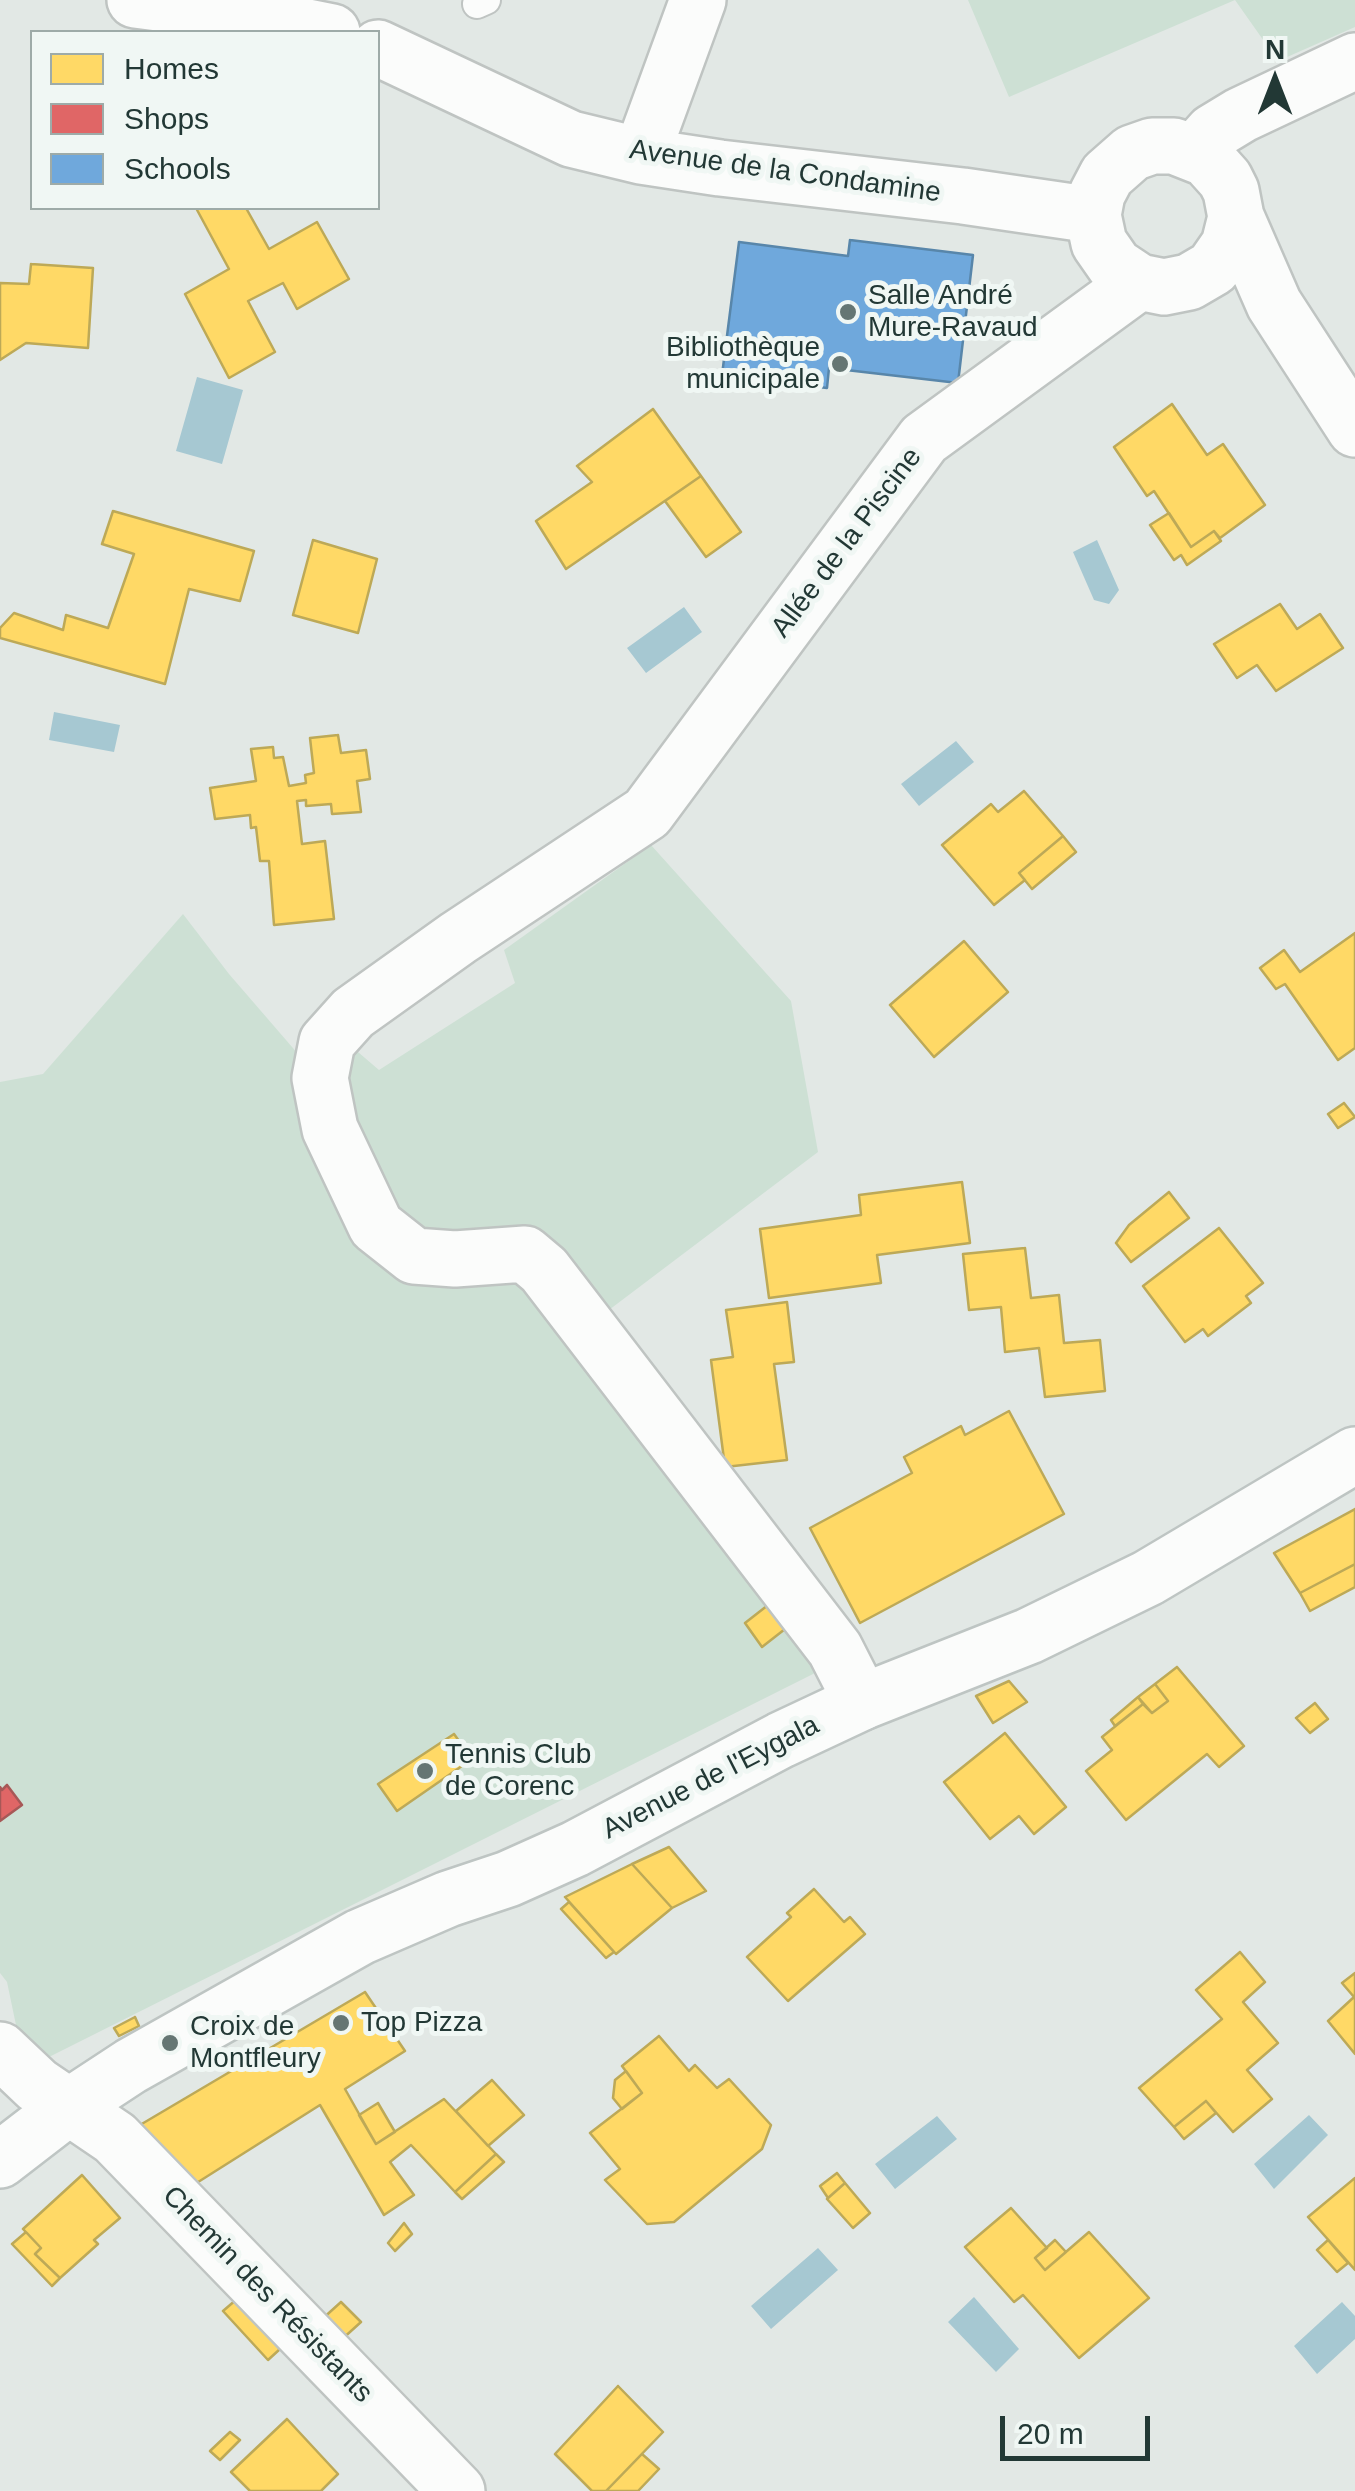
<!DOCTYPE html>
<meta charset="utf-8">
<style>
body{margin:0}
#map{position:relative;width:1355px;height:2491px;overflow:hidden;background:#e2e8e5;font-family:Arial,sans-serif}
canvas{display:block}
.legend{position:absolute;left:30px;top:30px;width:350px;height:180px;box-sizing:border-box;background:#f0f7f4;border:2px solid #9eaba8;margin:0;padding:12px 18px;list-style:none;font-size:30px;color:#223835}
.legend li{display:flex;align-items:center;gap:20px;height:50px}
.legend b{width:50px;border:2px solid #9eaba8}
.north{position:absolute;left:1225px;top:30px;width:100px;height:100px;-webkit-text-stroke:8px #f0f7f4;paint-order:stroke;rotate:0deg;font-size:28px;font-weight:700;line-height:40px;text-align:center;color:#223835}
.north::after{content:'';display:block;margin:auto;width:35px;height:45px;background:#223835;clip-path:polygon(50% 0,100% 100%,50% 72%,0 100%)}
.scale{position:absolute;left:1000px;top:2416px;width:150px;height:45px;box-sizing:border-box;border:5px solid #223835;border-top:0;padding-left:12px;font-size:30px;line-height:35px;white-space:nowrap;color:#223835;-webkit-text-stroke:8px #f0f7f4;paint-order:stroke}
</style>
<div id="map">
<canvas width="1355" height="2491"></canvas>
<ul class="legend">
<li><b style="height:28px;background:#ffd966"></b>Homes</li>
<li><b style="height:28px;background:#e06666"></b>Shops</li>
<li><b style="height:28px;background:#6fa8dc"></b>Schools</li>
</ul>
<div class="north">N</div>
<div class="scale">20 m</div>
</div>
<script>
const ctx = document.querySelector('canvas').getContext('2d');
ctx.lineJoin = 'round';
function paint(path, color) {
  ctx.fillStyle = color;
  ctx.fill(path, 'evenodd');
}
function toPath(rows) {
  const path = new Path2D();
  for (const r of rows) {
    path.moveTo(r[0], r[1]);
    for (let i = 2; i < r.length; i += 2) path.lineTo(r[i], r[i + 1]);
  }
  return path;
}
function stroke(path, color, width, dash) {
  ctx.strokeStyle = color;
  ctx.lineWidth = width;
  ctx.lineCap = dash ? 'butt' : 'round';
  ctx.setLineDash(dash || []);
  ctx.stroke(path);
}
function label(font, color, halo, rows, align = 'center') {
  ctx.font = font + ' Arial,sans-serif';
  ctx.lineWidth = 10;
  ctx.setLineDash([]);
  ctx.textBaseline = 'middle';
  ctx.strokeStyle = halo;
  ctx.fillStyle = color;
  for (const [text, x, y, turn = 0] of rows) {
    ctx.save();
    ctx.translate(x, y);
    ctx.rotate((+turn || 0) * Math.PI / 180);
    ctx.textAlign = isNaN(turn) ? turn : align;
    if (halo) ctx.strokeText(text, 0, 0);
    ctx.fillText(text, 0, 0);
    ctx.restore();
  }
}
const green = toPath([
 [968,0,1355,0,1355,27,1278,61,1235,0,1009,97],
 [651,845,791,1001,818,1152,597,1319,448,1239,400,1224,338,1130,351,1046,379,1070,515,983,504,950],
 [183,914,229,974,305,1062,367,1230,504,1264,829,1666,49,2057,16,2025,7,1982,0,1973,0,1082,43,1074]
]);
const water = toPath([
 [197,377,243,390,222,464,176,451],
 [1097,540,1119,590,1109,604,1094,600,1073,552],
 [684,607,702,632,646,673,627,648],
 [54,712,120,725,114,752,49,740],
 [956,741,974,762,919,806,901,784],
 [1309,2115,1328,2135,1274,2189,1254,2164],
 [937,2116,957,2139,895,2189,875,2164],
 [818,2248,838,2270,771,2329,751,2306],
 [974,2297,1019,2349,996,2372,948,2322],
 [1342,2302,1355,2316,1355,2339,1317,2374,1294,2346]
]);
const homes = toPath([
 [196,208,246,208,269,249,317,222,349,279,297,309,283,283,248,301,275,352,229,378,185,294,229,269,196,208],
 [31,264,93,268,88,348,26,343,0,360,0,283,29,284,31,264],
 [1172,404,1207,455,1223,444,1265,505,1220,538,1214,531,1191,547,1154,491,1147,496,1114,447,1172,404],
 [653,409,701,476,566,569,536,521,592,482,577,466,653,409],
 [701,476,741,532,706,557,665,501,701,476],
 [113,511,254,551,240,601,189,589,165,684,0,638,0,628,14,613,63,630,66,615,108,628,134,554,102,544,113,511],
 [1169,513,1191,547,1214,531,1221,541,1187,565,1181,555,1174,560,1150,525,1169,513],
 [313,540,377,559,358,633,293,615,313,540],
 [1280,604,1297,629,1320,614,1343,648,1276,691,1257,665,1237,678,1214,644,1280,604],
 [338,735,341,753,366,750,370,779,357,781,361,812,332,814,331,804,306,806,306,800,297,801,302,844,325,841,334,919,274,925,269,861,260,861,256,827,251,828,250,815,215,819,210,788,256,781,251,749,273,747,274,758,283,757,289,786,306,783,305,775,314,773,310,738,338,735],
 [1024,791,1063,836,1019,873,1025,880,994,905,942,845,991,804,998,812,1024,791],
 [1063,836,1076,852,1032,889,1019,873,1063,836],
 [1355,933,1355,1048,1338,1060,1285,984,1276,989,1260,968,1284,950,1300,972,1355,933],
 [964,941,1008,992,934,1057,890,1005,964,941],
 [1344,1103,1355,1117,1338,1128,1328,1114,1344,1103],
 [962,1182,970,1243,877,1255,881,1283,769,1298,760,1229,861,1215,859,1195,962,1182],
 [1169,1192,1189,1218,1131,1262,1116,1243,1129,1225,1169,1192],
 [1219,1228,1263,1283,1246,1296,1251,1303,1208,1336,1203,1329,1185,1342,1143,1286,1219,1228],
 [1025,1248,1031,1298,1059,1295,1064,1343,1100,1340,1105,1391,1045,1397,1039,1348,1005,1352,1001,1307,969,1310,963,1254,1025,1248],
 [787,1302,794,1362,774,1364,787,1460,725,1467,711,1360,733,1357,726,1310,787,1302],
 [1009,1411,1064,1514,860,1623,810,1528,912,1473,904,1457,961,1426,965,1435,1009,1411],
 [1355,1509,1355,1564,1300,1593,1274,1553,1355,1509],
 [1355,1564,1355,1587,1310,1611,1300,1593,1355,1564],
 [777,1598,794,1622,762,1647,745,1623,777,1598],
 [1177,1667,1244,1746,1219,1767,1207,1754,1126,1820,1086,1771,1112,1750,1102,1737,1143,1704,1152,1713,1168,1701,1155,1684,1177,1667],
 [1009,1681,1027,1702,993,1723,976,1696,1009,1681],
 [1155,1684,1168,1701,1152,1713,1138,1697,1155,1684],
 [1138,1697,1143,1704,1115,1726,1111,1720,1138,1697],
 [1315,1703,1328,1719,1310,1733,1296,1718,1315,1703],
 [1005,1733,1066,1807,1034,1834,1019,1816,990,1839,944,1782,1005,1733],
 [454,1734,472,1759,397,1811,378,1784,454,1734],
 [669,1847,706,1891,672,1908,632,1864,669,1847],
 [632,1864,672,1908,616,1954,565,1897,632,1864],
 [814,1889,844,1922,850,1917,865,1934,788,2001,747,1957,791,1917,787,1913,814,1889],
 [569,1902,614,1952,606,1958,561,1909,569,1902],
 [1240,1952,1265,1982,1243,2002,1278,2043,1247,2070,1272,2099,1233,2132,1206,2101,1174,2127,1139,2088,1222,2019,1196,1990,1240,1952],
 [1355,1973,1355,2054,1328,2021,1354,1997,1342,1983,1355,1973],
 [365,1992,405,2051,345,2089,376,2144,444,2099,496,2154,455,2192,411,2145,390,2162,414,2195,384,2215,320,2105,195,2184,140,2125,365,1992],
 [135,2017,139,2026,119,2036,114,2028,135,2017],
 [659,2036,689,2071,695,2065,717,2088,729,2079,771,2125,762,2149,674,2222,647,2224,605,2180,620,2169,590,2133,642,2093,622,2066,659,2036],
 [626,2071,642,2093,622,2109,613,2098,615,2080,626,2071],
 [492,2080,524,2115,488,2146,456,2111,492,2080],
 [1206,2101,1216,2113,1184,2139,1174,2127,1206,2101],
 [378,2103,395,2132,376,2144,359,2115,378,2103],
 [496,2154,504,2162,462,2199,455,2192,496,2154],
 [837,2173,845,2183,828,2198,820,2186,837,2173],
 [82,2175,120,2218,94,2240,98,2244,60,2278,35,2254,41,2248,23,2229,82,2175],
 [1355,2178,1355,2270,1308,2217,1355,2178],
 [845,2183,870,2213,853,2228,827,2199,845,2183],
 [1011,2208,1047,2248,1035,2258,1045,2270,1089,2232,1149,2298,1079,2358,1023,2295,1014,2302,965,2247,1011,2208],
 [404,2223,412,2234,395,2251,388,2243,404,2223],
 [26,2232,41,2248,35,2254,60,2278,52,2286,12,2244,26,2232],
 [1055,2240,1066,2252,1045,2270,1035,2258,1055,2240],
 [1328,2240,1348,2263,1337,2272,1317,2250,1328,2240],
 [237,2299,280,2349,268,2360,223,2311,237,2299],
 [341,2302,361,2322,340,2341,320,2321,341,2302],
 [618,2386,663,2432,606,2491,592,2491,555,2454,618,2386],
 [287,2419,338,2474,321,2491,250,2491,231,2472,287,2419],
 [230,2432,240,2440,220,2460,210,2451,230,2432],
 [642,2454,659,2469,638,2491,606,2491,642,2454]
]);
const shops = toPath([
 [7,1785,22,1805,0,1821,0,1787,2,1790,7,1785]
]);
const schools = toPath([
 [850,240,973,255,958,383,829,368,827,388,722,375,739,242,848,256,850,240]
]);
const lane = toPath([
 [477,4,486,0]
]);
const street = toPath([
 [135,0,243,14,332,32],
 [378,48,571,139,641,156,720,168,963,196,1093,215],
 [1195,152,1213,132,1241,115,1355,61],
 [641,156,698,0],
 [1236,217,1229,245,1213,268,1189,282,1164,287,1139,282,1115,266,1099,243,1093,215,1097,194,1107,175,1132,153,1152,146,1174,146,1207,159,1225,179,1231,191,1236,217,1274,304,1355,429],
 [862,1702,835,1649,544,1270,525,1254,455,1259,414,1256,376,1226,330,1129,320,1078,327,1042,353,1013,458,938,647,813,924,439,1139,282],
 [0,2050,37,2085,115,2138,457,2491]
]);
const secondary = toPath([
 [0,2160,70,2106,131,2066,360,1937,448,1899,508,1879,575,1849,781,1740,862,1702,1029,1636,1148,1578,1355,1455]
]);
const markers = [
 [848,312,10,"#657673"],
 [840,364,10,"#657673"],
 [425,1771,10,"#657673"],
 [341,2023,10,"#657673"],
 [170,2043,10,"#657673"]
];
const streetNames = [
 ["Avenue de la Condamine",785,172,8],
 ["Allée de la Piscine",847,543,-53],
 ["Avenue de l'Eygala",711,1778,-27],
 ["Chemin des Résistants",267,2295,46]
];
const poiNames = [
 ["Salle André",868,296],
 ["Mure-Ravaud",868,328],
 ["Bibliothèque",820,348,"right"],
 ["municipale",820,380,"right"],
 ["Tennis Club",445,1755],
 ["de Corenc",445,1787],
 ["Top Pizza",361,2023],
 ["Croix de",190,2027],
 ["Montfleury",190,2059]
];
paint(green, '#cde0d4');
paint(water, '#a6c8d2');
paint(homes, '#ffd966');
stroke(homes, '#bda957', 2.5);
paint(shops, '#e06666');
stroke(shops, '#a75857', 2.5);
paint(schools, '#6fa8dc');
stroke(schools, '#5886aa', 2.5);
stroke(lane, '#bfc4c2', 32);
stroke(street, '#bfc4c2', 60);
stroke(secondary, '#bec5c3', 60);
stroke(lane, '#fbfcfb', 28);
stroke(street, '#fbfcfb', 55);
stroke(secondary, '#fbfcfb', 55);
for (const [x, y, r, color] of markers) {
  const dot = new Path2D();
  dot.arc(x, y, r, 0, 2 * Math.PI);
  ctx.fillStyle = color;
  ctx.fill(dot);
  stroke(dot, '#f0f7f4', 4);
}
label('28px', '#223835', '#f0f7f4', streetNames);
label('28px', '#223835', '#f0f7f4', poiNames, 'left');
</script>
